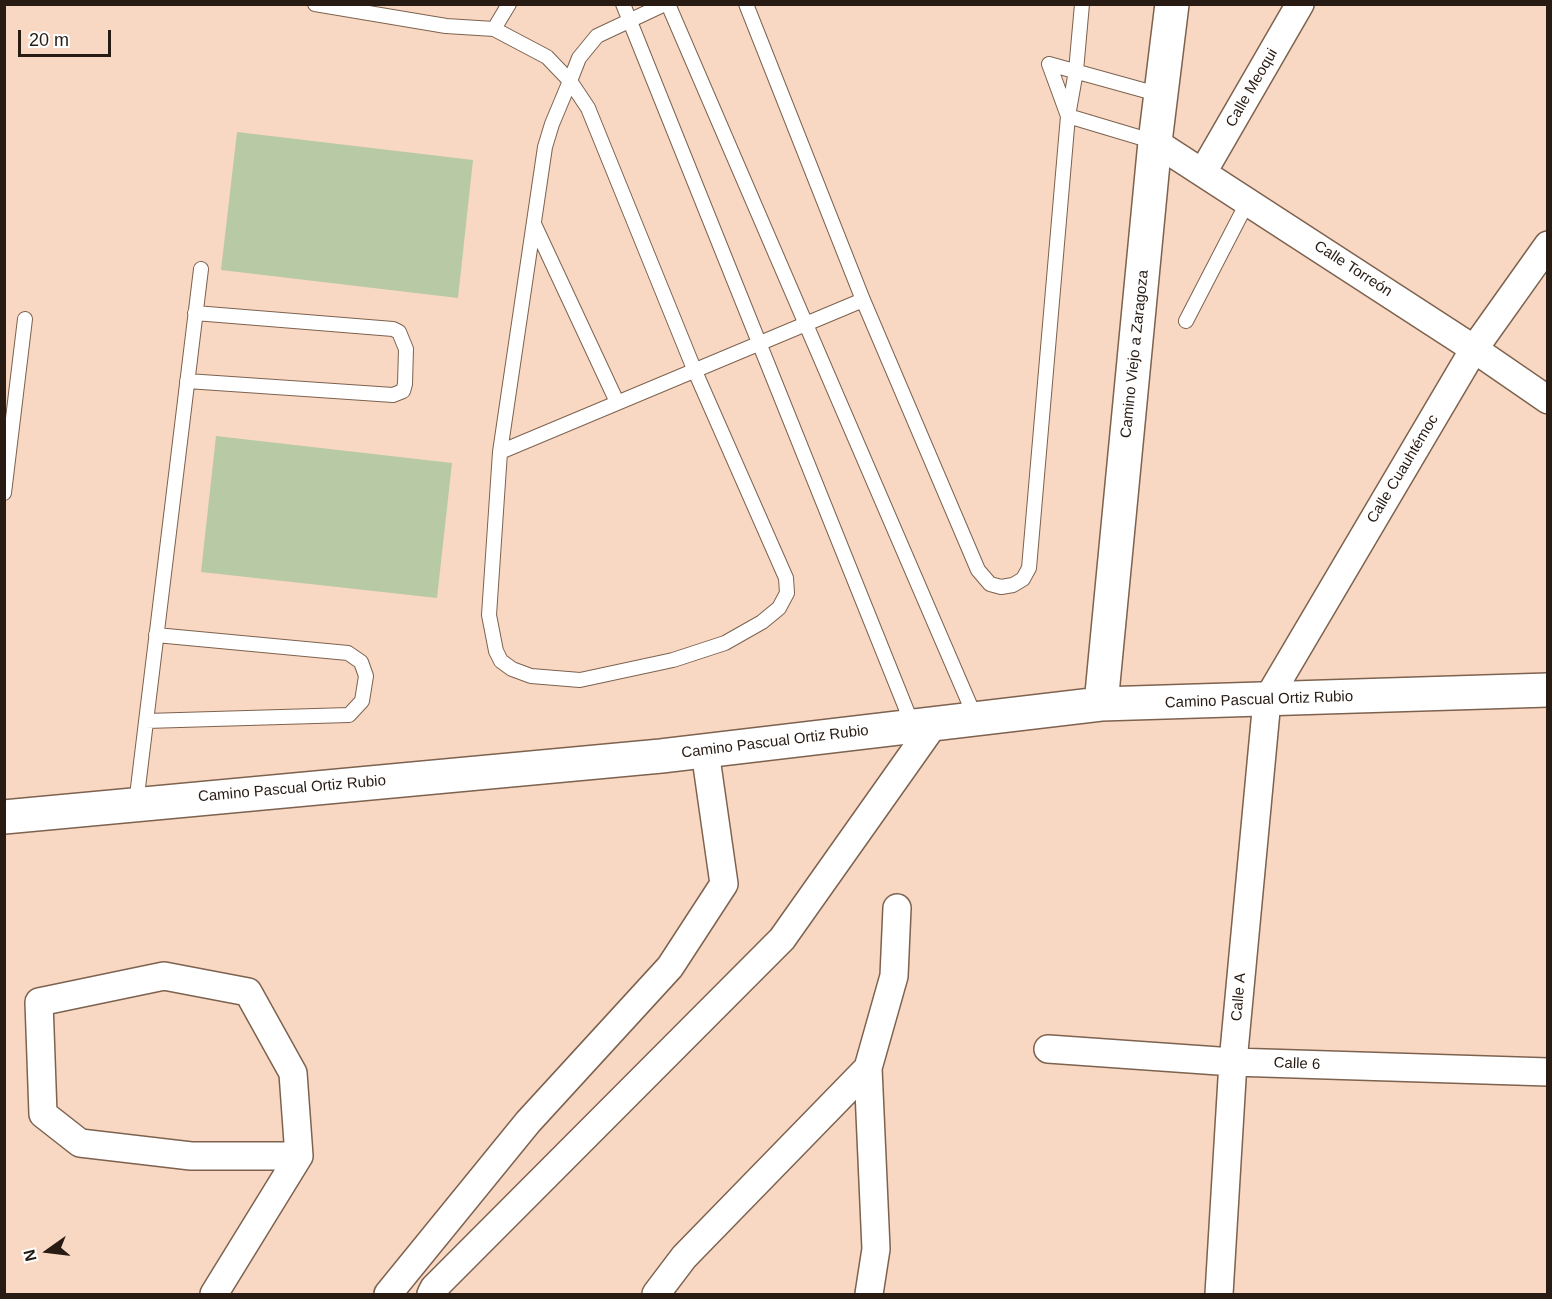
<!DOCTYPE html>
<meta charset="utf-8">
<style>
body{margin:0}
#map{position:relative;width:1552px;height:1299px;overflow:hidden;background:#f8d8c3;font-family:Helvetica,sans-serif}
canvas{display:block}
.frame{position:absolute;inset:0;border:6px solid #271b13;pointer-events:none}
.north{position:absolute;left:18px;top:1221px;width:60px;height:60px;-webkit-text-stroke:4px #fff;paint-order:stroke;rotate:256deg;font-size:16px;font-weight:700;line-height:24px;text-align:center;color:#271b13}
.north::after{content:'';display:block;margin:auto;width:21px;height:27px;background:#271b13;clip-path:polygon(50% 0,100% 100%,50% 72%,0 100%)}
.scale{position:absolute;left:18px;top:30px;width:93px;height:27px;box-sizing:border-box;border:3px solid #271b13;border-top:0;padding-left:8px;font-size:18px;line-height:21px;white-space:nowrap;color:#271b13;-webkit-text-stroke:4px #fff;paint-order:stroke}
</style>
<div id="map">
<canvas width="1552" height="1299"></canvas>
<div class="frame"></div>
<div class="north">N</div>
<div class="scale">20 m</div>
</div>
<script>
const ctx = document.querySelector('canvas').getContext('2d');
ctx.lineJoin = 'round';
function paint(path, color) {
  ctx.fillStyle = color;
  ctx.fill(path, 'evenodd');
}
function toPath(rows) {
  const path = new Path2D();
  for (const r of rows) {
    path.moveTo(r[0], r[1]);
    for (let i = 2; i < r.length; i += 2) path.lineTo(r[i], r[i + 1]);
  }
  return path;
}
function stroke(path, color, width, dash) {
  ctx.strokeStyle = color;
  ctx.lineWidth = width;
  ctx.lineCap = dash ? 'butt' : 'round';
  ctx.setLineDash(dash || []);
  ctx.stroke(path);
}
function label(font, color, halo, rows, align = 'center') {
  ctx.font = font + ' Helvetica,sans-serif';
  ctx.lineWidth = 4.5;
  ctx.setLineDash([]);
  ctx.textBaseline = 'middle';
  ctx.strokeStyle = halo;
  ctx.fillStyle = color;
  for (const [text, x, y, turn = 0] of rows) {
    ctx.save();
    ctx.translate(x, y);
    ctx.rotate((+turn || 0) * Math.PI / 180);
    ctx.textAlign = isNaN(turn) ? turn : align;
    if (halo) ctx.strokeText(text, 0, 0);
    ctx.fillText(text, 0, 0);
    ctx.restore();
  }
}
const green = toPath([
 [237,132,473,160,458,298,221,270],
 [216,436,452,463,437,598,201,572]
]);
const service = toPath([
 [315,4,446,26,494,29,547,57,570,81,588,108,694,369,786,578,787,593,779,608,762,622,725,643,673,660,580,680,531,676,512,669,501,661,496,651,489,615,500,452,545,147,552,124,570,81,579,58,597,36,665,4],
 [623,4,913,726],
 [668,4,976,719],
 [746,4,863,300,978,570,990,584,1001,587,1013,585,1023,579,1029,568,1068,116,1076,71,1082,4],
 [494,29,509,4],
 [1049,64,1068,116,1155,142],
 [1049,64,1161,95],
 [534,224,617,402],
 [1186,321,1248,201],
 [187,381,393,395,403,391,405,384,406,349,399,332,393,329,195,313],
 [500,452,863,300],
 [4,493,25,319],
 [146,721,349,715,362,701,366,676,361,662,348,653,156,635],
 [136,804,201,269]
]);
const minor = toPath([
 [1155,142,1474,349,1548,400],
 [1203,172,1300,4],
 [1048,1049,1233,1062,1548,1072],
 [868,1068,876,1249,869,1294],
 [214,1294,299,1156,293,1073,248,992,164,976,39,1002,43,1114,80,1143,191,1156,299,1156],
 [388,1294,528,1122,670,967,724,884,705,751],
 [431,1294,434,1288,782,939,934,724],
 [656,1294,684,1257,868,1068,894,976,897,908],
 [1219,1294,1233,1062,1267,700,1474,349,1548,245]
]);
const tertiary = toPath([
 [1101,704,1155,142,1172,4],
 [4,817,661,756,1101,704,1548,690]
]);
const streetNames = [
 ["Calle Meoqui",1252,88,-60],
 ["Calle Torreón",1353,269,33],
 ["Camino Viejo a Zaragoza",1135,354,-84],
 ["Calle Cuauhtémoc",1403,469,-59],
 ["Camino Pascual Ortiz Rubio",1259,700,-2],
 ["Camino Pascual Ortiz Rubio",775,742,-7],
 ["Camino Pascual Ortiz Rubio",292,789,-5],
 ["Calle A",1239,997,-85],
 ["Calle 6",1297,1064,2]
];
paint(green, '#b8c9a6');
stroke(service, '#7d624f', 16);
stroke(minor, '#7d624f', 30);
stroke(tertiary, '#7d624f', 36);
stroke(service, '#fff', 14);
stroke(minor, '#fff', 27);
stroke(tertiary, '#fff', 33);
label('15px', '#271b13', '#fff', streetNames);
</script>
